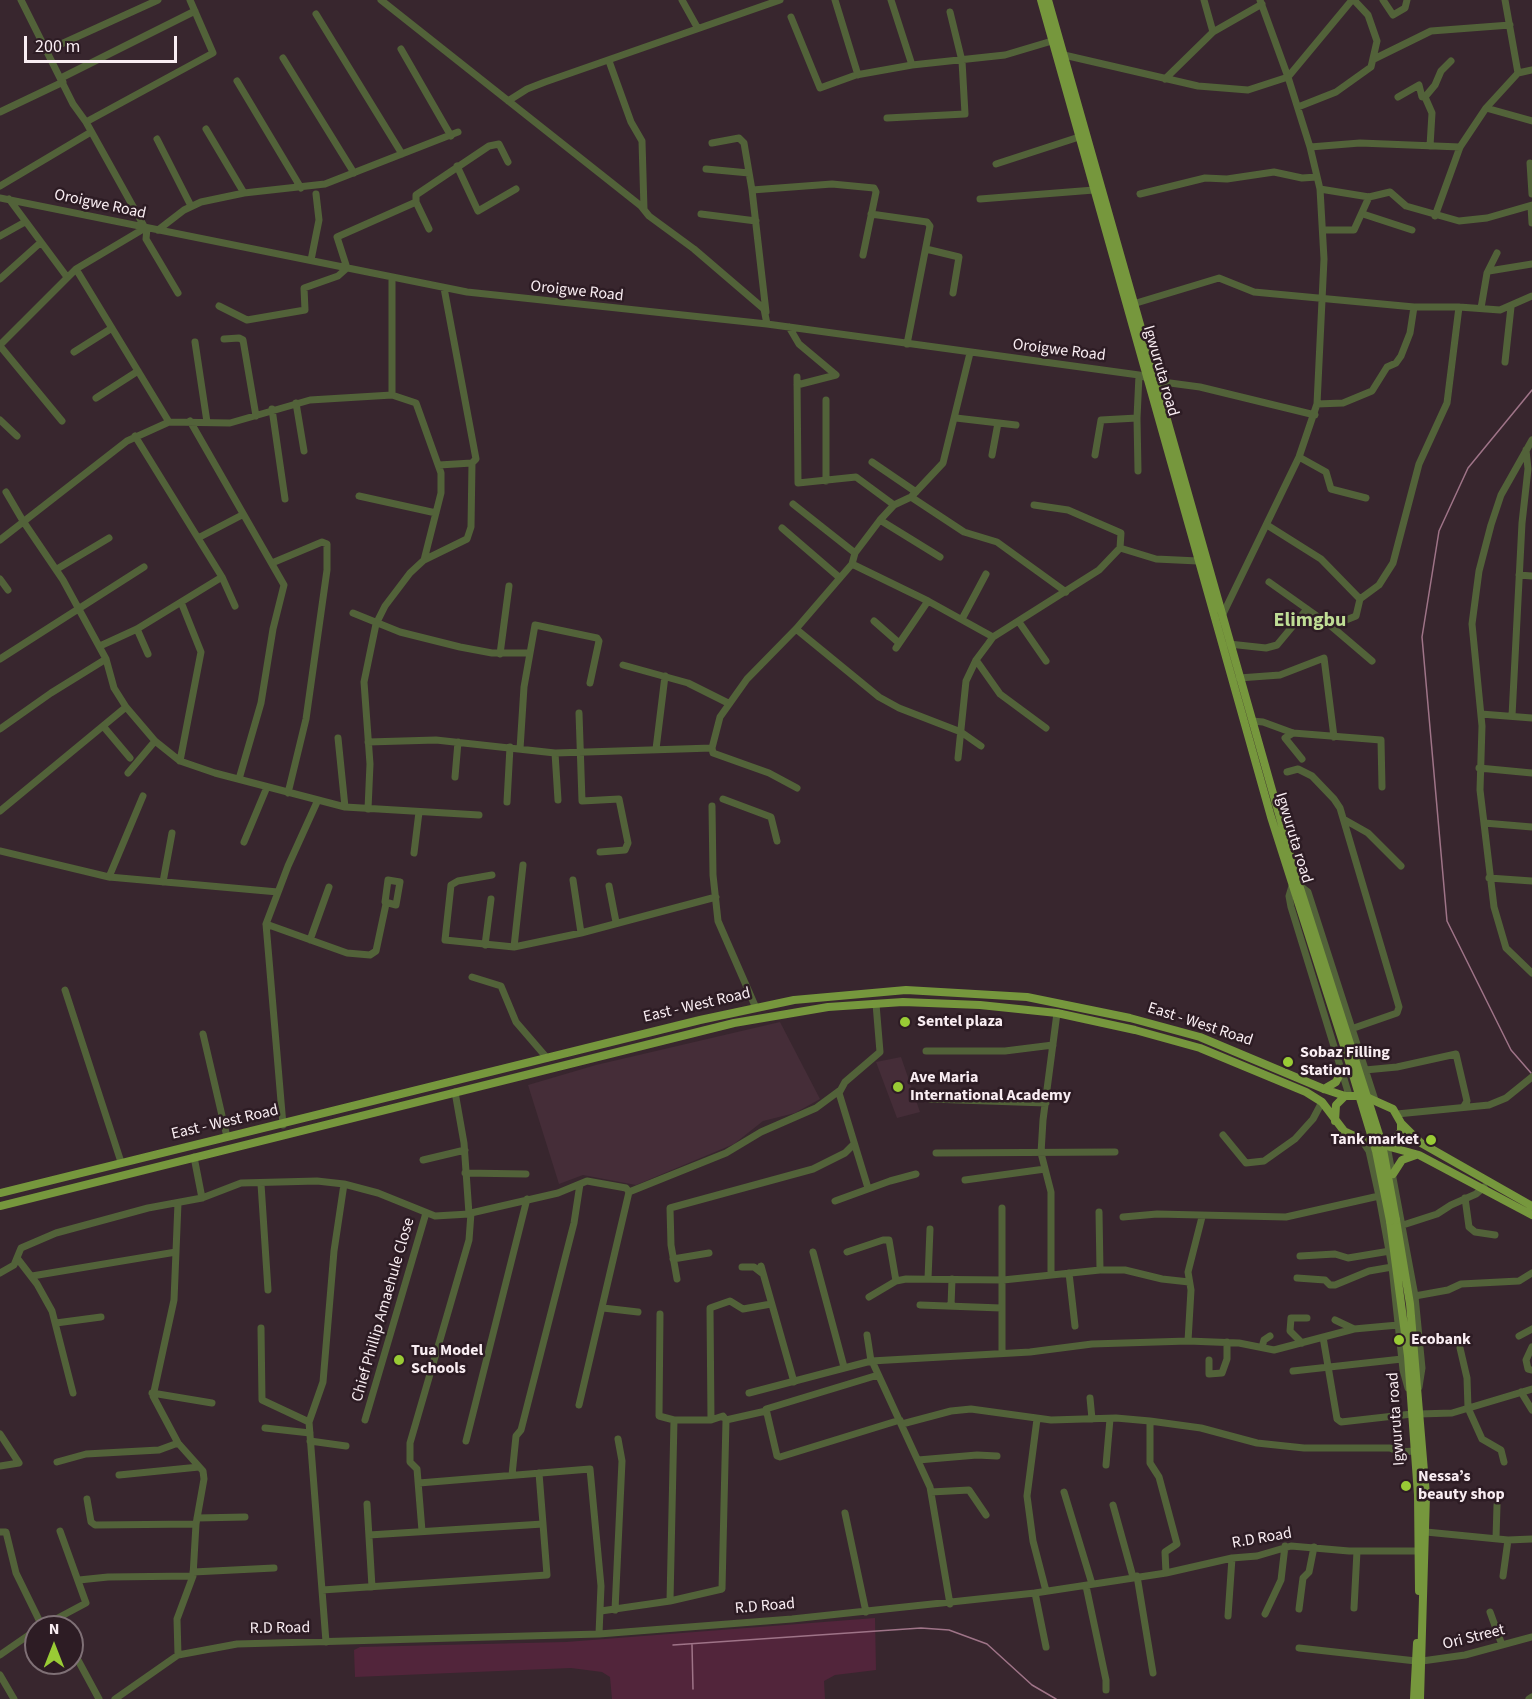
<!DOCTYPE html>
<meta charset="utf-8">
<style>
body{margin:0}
#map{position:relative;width:1532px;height:1699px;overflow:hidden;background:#38262e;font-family:"Source Sans 3",sans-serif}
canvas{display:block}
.north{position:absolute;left:24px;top:1615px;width:60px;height:60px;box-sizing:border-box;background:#2d1c24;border:2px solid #7f7076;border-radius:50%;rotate:0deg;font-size:16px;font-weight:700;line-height:24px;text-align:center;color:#f9edf2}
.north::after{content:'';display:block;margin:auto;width:21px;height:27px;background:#99cb35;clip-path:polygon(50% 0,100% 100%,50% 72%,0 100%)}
.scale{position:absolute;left:24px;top:36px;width:153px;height:27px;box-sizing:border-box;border:3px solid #f9edf2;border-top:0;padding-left:8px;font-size:18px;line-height:21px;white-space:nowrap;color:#f9edf2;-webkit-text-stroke:4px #2d1c24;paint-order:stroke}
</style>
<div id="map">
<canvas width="1532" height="1699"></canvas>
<div class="north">N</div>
<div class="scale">200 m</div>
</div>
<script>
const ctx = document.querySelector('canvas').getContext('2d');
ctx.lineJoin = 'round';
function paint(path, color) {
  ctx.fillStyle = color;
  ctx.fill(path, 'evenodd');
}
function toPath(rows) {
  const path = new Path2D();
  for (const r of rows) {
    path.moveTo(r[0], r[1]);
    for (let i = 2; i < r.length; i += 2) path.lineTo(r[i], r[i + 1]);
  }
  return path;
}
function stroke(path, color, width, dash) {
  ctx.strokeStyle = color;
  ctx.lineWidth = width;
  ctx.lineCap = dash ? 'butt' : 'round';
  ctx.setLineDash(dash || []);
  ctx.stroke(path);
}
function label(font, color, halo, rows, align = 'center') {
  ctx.font = font + ' "Source Sans 3",sans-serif';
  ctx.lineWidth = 5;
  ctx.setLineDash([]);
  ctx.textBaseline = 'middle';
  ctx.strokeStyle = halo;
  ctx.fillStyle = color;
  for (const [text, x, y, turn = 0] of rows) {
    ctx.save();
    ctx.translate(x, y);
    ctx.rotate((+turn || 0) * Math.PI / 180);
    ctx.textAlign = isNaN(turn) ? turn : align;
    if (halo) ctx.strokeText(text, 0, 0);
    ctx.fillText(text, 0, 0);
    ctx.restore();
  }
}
const built = toPath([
 [780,1022,820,1099,795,1113,763,1121,734,1144,636,1185,583,1175,559,1184,528,1085,596,1065],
 [901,1057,920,1112,897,1118,876,1062]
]);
const green = toPath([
 [875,1618,876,1670,835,1675,824,1681,825,1699,612,1699,610,1677,602,1672,571,1668,355,1677,354,1650,360,1647,566,1642]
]);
const stream = toPath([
 [1531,1073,1511,1050,1447,921,1422,637,1439,531,1468,468,1532,390],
 [673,1645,921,1628,949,1630,987,1644,1032,1685,1056,1699],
 [692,1645,693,1689]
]);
const minor = toPath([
 [381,0,641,206,649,216,694,249,764,309,767,324],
 [682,0,697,27],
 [835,0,858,75],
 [891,0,912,65],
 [1204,0,1213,32],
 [1383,0,1393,15,1405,8,1407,0],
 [1505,0,1518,73],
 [316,14,402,154],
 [791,17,820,88,856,75,912,65,1005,55,1052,41],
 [401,49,451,136],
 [48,50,158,0],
 [1064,55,1198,86,1248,90,1288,77,1352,0],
 [283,58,354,173],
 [1374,59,1431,31,1510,25],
 [609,61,631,122,642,141,644,209],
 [61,78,195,11],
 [1165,79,1213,32,1262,4],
 [237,81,301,188],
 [1398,97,1419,85,1422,97,1425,97,1432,113,1430,146],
 [1425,97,1435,85,1441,71,1451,61],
 [508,101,527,89,545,82,780,0],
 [1298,107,1336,92,1371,67,1377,41,1368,15,1354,0],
 [1486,108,1532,121],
 [0,112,63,82],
 [887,118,965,114,962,61,950,12],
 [86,122,213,53,190,0],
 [206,129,244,193],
 [157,139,191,206],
 [712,143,739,138,744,143,752,190,766,312],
 [1310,147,1360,143,1460,147],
 [1530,163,1532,194],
 [996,164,1079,137],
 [457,166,478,211,516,189],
 [706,169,749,173],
 [0,186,91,132],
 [1320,189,1369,197,1390,192,1406,206,1459,221,1487,218,1532,205],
 [752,190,832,184,874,188,876,192,863,255],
 [1140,194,1205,178,1227,179,1274,172,1302,178,1317,177],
 [0,198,467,292,767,324,1139,375,1155,381,1200,387,1315,415],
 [9,199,67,277],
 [980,199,1094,190],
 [416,202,429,229],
 [1531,206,1532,223],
 [701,214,756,221],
 [871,214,927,222,930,226,907,344],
 [1363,214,1412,230],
 [1435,216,1460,147,1486,108,1518,73,1532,70],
 [147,228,146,239,178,293],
 [158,230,184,210,201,202,244,193,325,184,458,132],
 [1323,230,1354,230,1369,197],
 [0,236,25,222],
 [926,249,959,257,953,293],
 [311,260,319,220,316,194],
 [76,269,169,422],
 [1489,271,1532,264],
 [392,277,392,395],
 [0,279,40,243],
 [1133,304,1219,278,1254,292,1414,307,1459,307,1500,310,1532,296],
 [219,306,247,320,305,310,304,288,338,276,347,268,337,237,416,202,416,195,489,146,499,144,508,162],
 [1481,308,1487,273,1497,253],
 [789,327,799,344,836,375,797,385],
 [224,339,239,338,243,340,256,416],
 [195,342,207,422],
 [0,345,76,269,145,228,86,122,73,104,21,0],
 [0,346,62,421],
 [74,352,112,328],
 [1505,362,1511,307],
 [797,377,798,483,856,477,894,505],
 [96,398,138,371],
 [296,403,304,451],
 [1317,404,1343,403,1372,391,1387,367,1396,363,1401,356,1410,333,1414,307],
 [272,409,285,499],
 [956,418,1016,425],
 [1137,418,1138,471],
 [0,420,17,436],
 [190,421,284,585,273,629,261,703,239,779],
 [135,436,222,577,235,606],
 [1532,440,1501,495,1491,525,1479,571,1472,624,1482,726,1480,790,1494,907,1506,948,1532,973],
 [992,455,998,423],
 [1095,455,1101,420,1137,418,1139,375],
 [1299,457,1326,472,1331,489,1366,498],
 [872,462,916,492],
 [439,465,472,463],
 [826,481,826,400],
 [6,492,23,521,63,580,106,659,114,688,126,707,155,741,180,761,215,773,345,807,479,815],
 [359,496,436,513],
 [911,497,964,532,997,542,1066,592],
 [793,504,855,553],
 [880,520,940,557],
 [1267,525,1321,559,1360,599],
 [782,528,840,578],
 [198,538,242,515],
 [0,540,127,441,169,422,230,423,310,400,392,395,416,403,441,473,441,493,424,560],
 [1120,548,1156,559,1198,561],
 [272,563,322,542,327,544,327,570,306,719,288,793],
 [852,564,928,601,993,637],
 [57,569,109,538],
 [1519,575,1532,576],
 [0,579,8,590],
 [1269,582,1331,626,1372,661],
 [353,613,400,632,460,647,492,653,528,653],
 [1222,616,1299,457,1317,404,1324,259,1320,189,1310,147,1288,77,1260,0],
 [962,619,986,574],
 [874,621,899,643],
 [1019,622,1046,661],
 [1331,626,1356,616,1360,599,1379,585,1393,563,1419,464,1447,403,1459,307],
 [137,629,148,654],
 [796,629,879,697,899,708,961,732,981,746],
 [1229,644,1266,648,1277,645,1307,609],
 [100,646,137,629,222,577],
 [896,648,928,601],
 [500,654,509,586],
 [0,659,144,567],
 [976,660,1000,694,1046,728],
 [623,665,688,683,728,703],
 [1239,678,1280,675,1324,658,1334,737],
 [579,713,582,801,619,799,628,843,625,850,600,852],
 [1481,714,1532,718],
 [1512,716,1522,523,1528,469,1526,450],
 [1252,721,1263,722,1293,733,1381,740,1382,787],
 [103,726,130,758],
 [0,729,51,693,106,659],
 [1293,733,1285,738,1302,759],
 [338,738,345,807],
 [368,742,436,740,555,753,712,748],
 [520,749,524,687,535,625,597,638,599,641,590,683],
 [656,749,665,676],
 [555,753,558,800],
 [958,758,966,681,976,660,988,644,993,637,1099,570,1120,548,1121,533,1068,510,1034,505],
 [180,761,201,652,181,602],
 [1479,768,1532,773],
 [1287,772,1298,769,1312,776,1334,799,1340,808,1399,1007,1397,1013,1351,1029],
 [128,773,155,741],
 [455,777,458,742],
 [797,788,769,773,713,753,712,748,720,717,747,679,796,629,852,564,855,553,880,520,894,505,911,497,943,463,970,353],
 [723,799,771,817,777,841],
 [507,802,510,747],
 [712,806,713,875,718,921,756,1008],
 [368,809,370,764,364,682,376,624,385,606,410,573,424,560,467,539,471,527,472,463,476,459,444,288],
 [0,811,126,707],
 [1345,820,1368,833,1401,866],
 [1484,823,1532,827],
 [244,842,267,787],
 [0,851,109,877,278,892],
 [414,853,419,812],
 [492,875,458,881,451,885,445,940,514,947,581,933,716,897],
 [109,877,143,796],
 [1489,878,1532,881],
 [388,880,400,882,396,905,385,902,388,880],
 [573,880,581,933],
 [163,882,172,833],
 [1299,885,1308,892,1375,1100],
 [609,886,616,922],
 [1292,886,1289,896,1291,907,1349,1095],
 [266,924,347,953,370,955,376,951,386,904],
 [310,940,329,887],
 [485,945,491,899],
 [514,947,523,865],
 [472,977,501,986,516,1022,547,1058],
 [65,990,121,1162],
 [203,1034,227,1137],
 [926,1051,1005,1051,1053,1045],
 [1365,1070,1397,1067,1456,1054,1467,1101,1464,1106],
 [930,1099,1046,1103],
 [1397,1114,1489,1105,1506,1098,1532,1077],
 [283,1125,266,924,288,866,317,802],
 [1223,1135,1246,1163,1264,1161,1295,1139,1313,1119,1322,1102],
 [1361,1139,1369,1151,1379,1196,1392,1267,1403,1370,1408,1388],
 [1387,1146,1415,1296,1422,1368,1419,1387],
 [936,1153,1115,1152],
 [194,1157,202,1198],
 [423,1160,465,1150],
 [465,1173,526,1174],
 [965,1180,1045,1169],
 [261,1184,268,1290],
 [868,1188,839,1093,845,1082,880,1052,876,1004],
 [629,1192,726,1153,761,1132,816,1108,839,1091],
 [1465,1198,1469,1227,1475,1232,1495,1235],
 [835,1201,890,1181,916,1174],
 [1002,1208,1002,1353],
 [1099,1212,1100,1270],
 [1123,1217,1157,1214,1286,1217,1379,1196],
 [1403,1225,1437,1214,1451,1205,1476,1194,1484,1187],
 [813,1252,844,1367],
 [847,1252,883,1240,889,1240,896,1281],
 [1300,1256,1335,1254,1348,1258,1390,1251],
 [17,1258,37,1284,52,1311,73,1393],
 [673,1259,709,1253],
 [761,1266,794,1382],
 [742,1267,754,1267,763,1274],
 [0,1273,14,1265,21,1248,56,1233,148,1208,202,1198,241,1183,317,1181,344,1184,378,1193,435,1216,469,1214,464,1143,455,1092],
 [1069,1273,1075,1326],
 [1051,1275,1051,1192,1041,1153,1043,1120,1057,1013],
 [32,1276,176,1252],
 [1297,1278,1325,1280,1330,1285,1335,1285,1369,1271,1392,1267],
 [677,1279,671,1245,670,1208,813,1169,845,1153,853,1145],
 [928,1279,930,1229],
 [1415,1296,1448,1290,1461,1284,1519,1281,1532,1273],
 [869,1297,896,1281,906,1279,1003,1280,1100,1270,1125,1270,1162,1279,1189,1282],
 [920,1305,1001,1308],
 [951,1306,952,1279],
 [603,1308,638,1312],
 [660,1314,659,1416,674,1420,711,1420,723,1416,726,1420,766,1411],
 [1335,1320,1354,1329],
 [56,1323,101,1317],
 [261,1328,262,1400,309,1422],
 [867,1335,871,1361],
 [1519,1336,1532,1329],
 [1323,1337,1337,1419,1341,1422,1412,1414],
 [1188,1341,1191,1290,1188,1272,1202,1217],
 [1302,1343,1290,1331,1291,1318,1307,1318],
 [1262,1347,1264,1340,1270,1336],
 [1532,1347,1526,1360,1528,1369,1532,1370],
 [1460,1348,1467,1378,1468,1408,1482,1439,1501,1450,1504,1462],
 [1209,1360,1209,1374,1222,1373,1227,1359,1227,1342],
 [872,1361,930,1487,950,1604],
 [1293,1371,1402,1359],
 [878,1375,766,1409,777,1456,780,1457,900,1420],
 [1521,1392,1532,1410],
 [152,1393,212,1403],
 [749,1393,871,1361,1030,1352,1092,1344,1188,1341,1239,1343,1274,1350,1354,1329,1398,1325],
 [1090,1398,1092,1419],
 [579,1405,629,1192],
 [1419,1414,1452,1413,1532,1389],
 [1037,1419,1027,1496,1033,1541,1046,1591],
 [365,1420,426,1213],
 [711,1420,710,1308,730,1301,743,1309,771,1304],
 [1150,1421,1150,1463,1159,1477,1177,1544,1165,1552,1166,1573],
 [902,1424,951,1411,971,1409,1051,1420,1116,1418,1150,1421,1201,1428,1257,1443,1304,1448,1390,1448,1400,1452,1414,1451],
 [265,1428,310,1433],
 [0,1434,19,1463,0,1466],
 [310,1441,346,1446],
 [466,1441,527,1199],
 [918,1460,977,1455,997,1456],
 [57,1462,86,1454,159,1450,178,1443],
 [1106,1465,1110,1419],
 [119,1475,199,1467],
 [512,1475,516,1436,521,1430,574,1223,580,1184],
 [419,1483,590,1469,601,1586,599,1634],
 [931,1492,969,1490,986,1515],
 [1064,1492,1092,1584],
 [87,1499,91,1522,95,1525,196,1524],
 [367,1504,372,1587],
 [1113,1505,1133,1577],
 [845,1513,866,1612],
 [197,1518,245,1517],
 [422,1531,417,1469,410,1462,410,1443,469,1240,471,1213,558,1193,587,1181,626,1188,629,1192],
 [0,1532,6,1532,16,1573,42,1626],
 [1426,1532,1508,1540,1532,1539],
 [369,1535,543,1524],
 [1496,1538,1497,1505],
 [193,1572,274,1568],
 [1137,1576,1153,1673],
 [1503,1576,1508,1540],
 [79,1580,108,1577,193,1576],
 [1086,1586,1106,1680,1106,1690],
 [322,1590,547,1575,539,1473],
 [1035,1593,1046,1647],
 [670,1601,674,1420],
 [1354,1608,1357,1551],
 [1299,1609,1303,1578,1309,1572,1314,1547],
 [615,1610,622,1461,618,1439],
 [601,1611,670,1601,722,1589,726,1420],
 [1490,1612,1502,1645],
 [1265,1614,1281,1580,1285,1546],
 [1228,1616,1232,1558],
 [41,1627,86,1603,60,1531],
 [326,1642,309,1422,323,1382,334,1251,344,1184],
 [1299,1648,1416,1661],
 [72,1649,99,1699],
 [0,1655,36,1630],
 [178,1655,177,1619,193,1576,196,1524,204,1479,203,1471,178,1443,153,1396,174,1300,178,1203],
 [1422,1661,1465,1655,1532,1637],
 [0,1675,14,1699],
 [115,1699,178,1655,237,1644,599,1634,792,1619,1035,1593,1166,1573,1232,1558,1257,1556,1291,1546,1349,1551,1422,1551],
 [1529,1699,1532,1697]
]);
const major = toPath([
 [1041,0,1271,817,1347,1055],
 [1048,0,1299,885,1353,1053],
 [1324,1089,1336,1082,1342,1070],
 [1335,1121,1336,1105,1345,1096],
 [1401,1123,1421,1143,1532,1206],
 [1393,1174,1402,1160,1416,1155],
 [0,1193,700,1020,794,1000,906,990,1027,997,1130,1018,1200,1037,1324,1089,1345,1096,1364,1096,1393,1109,1401,1123,1401,1131,1391,1146],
 [0,1206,734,1023,828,1007,903,1002,980,1005,1057,1013,1135,1030,1200,1048,1306,1092,1322,1102,1344,1131,1361,1139,1419,1155,1532,1215],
 [1396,1220,1410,1304,1426,1495,1420,1699],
 [1390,1221,1408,1356,1418,1495,1419,1591],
 [1414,1699,1417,1643]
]);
const majorBridge = toPath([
 [1353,1053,1382,1144,1396,1220],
 [1347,1055,1376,1151,1390,1221]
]);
const markers = [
 [905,1022,6,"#99cb35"],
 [1288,1062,6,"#99cb35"],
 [898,1087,6,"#99cb35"],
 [1431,1140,6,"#99cb35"],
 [1399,1340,6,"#99cb35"],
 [399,1360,6,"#99cb35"],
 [1406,1486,6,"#99cb35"]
];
const streetNames = [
 ["Oroigwe Road",100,205,12],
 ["Oroigwe Road",577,292,6],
 ["Oroigwe Road",1059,351,7],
 ["Igwuruta road",1160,371,74],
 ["Igwuruta road",1293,838,73],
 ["East - West Road",697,1006,-13],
 ["East - West Road",1200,1025,18],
 ["East - West Road",225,1123,-13],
 ["Chief Phillip Amaehule Close",384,1310,-74],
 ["Igwuruta road",1397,1419,-94],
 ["R.D Road",1262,1539,-10],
 ["R.D Road",765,1607,-5],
 ["R.D Road",280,1629,-1],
 ["Ori Street",1474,1638,-14]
];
const poiNames = [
 ["Sentel plaza",917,1022],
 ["Sobaz Filling",1300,1053],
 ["Station",1300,1071],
 ["Ave Maria",910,1078],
 ["International Academy",910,1096],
 ["Tank market",1419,1140,"right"],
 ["Ecobank",1411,1340],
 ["Tua Model",411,1351],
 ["Schools",411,1369],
 ["Nessa’s",1418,1477],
 ["beauty shop",1418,1495]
];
const quarterNames = [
 ["Elimgbu",1310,622]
];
paint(built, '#452d38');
paint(green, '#52253b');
stroke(stream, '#9f7488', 1.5);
stroke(minor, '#526239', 7);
stroke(major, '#76973d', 8);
stroke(majorBridge, '#76973d', 8);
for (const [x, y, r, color] of markers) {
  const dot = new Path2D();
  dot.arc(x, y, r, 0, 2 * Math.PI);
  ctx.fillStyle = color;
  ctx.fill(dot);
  stroke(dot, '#2d1c24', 2);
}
label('16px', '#f9edf2', '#2d1c24', streetNames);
label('bold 16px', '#f9edf2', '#2d1c24', poiNames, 'left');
label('bold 20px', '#bfdd95', '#2d1c24', quarterNames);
</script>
